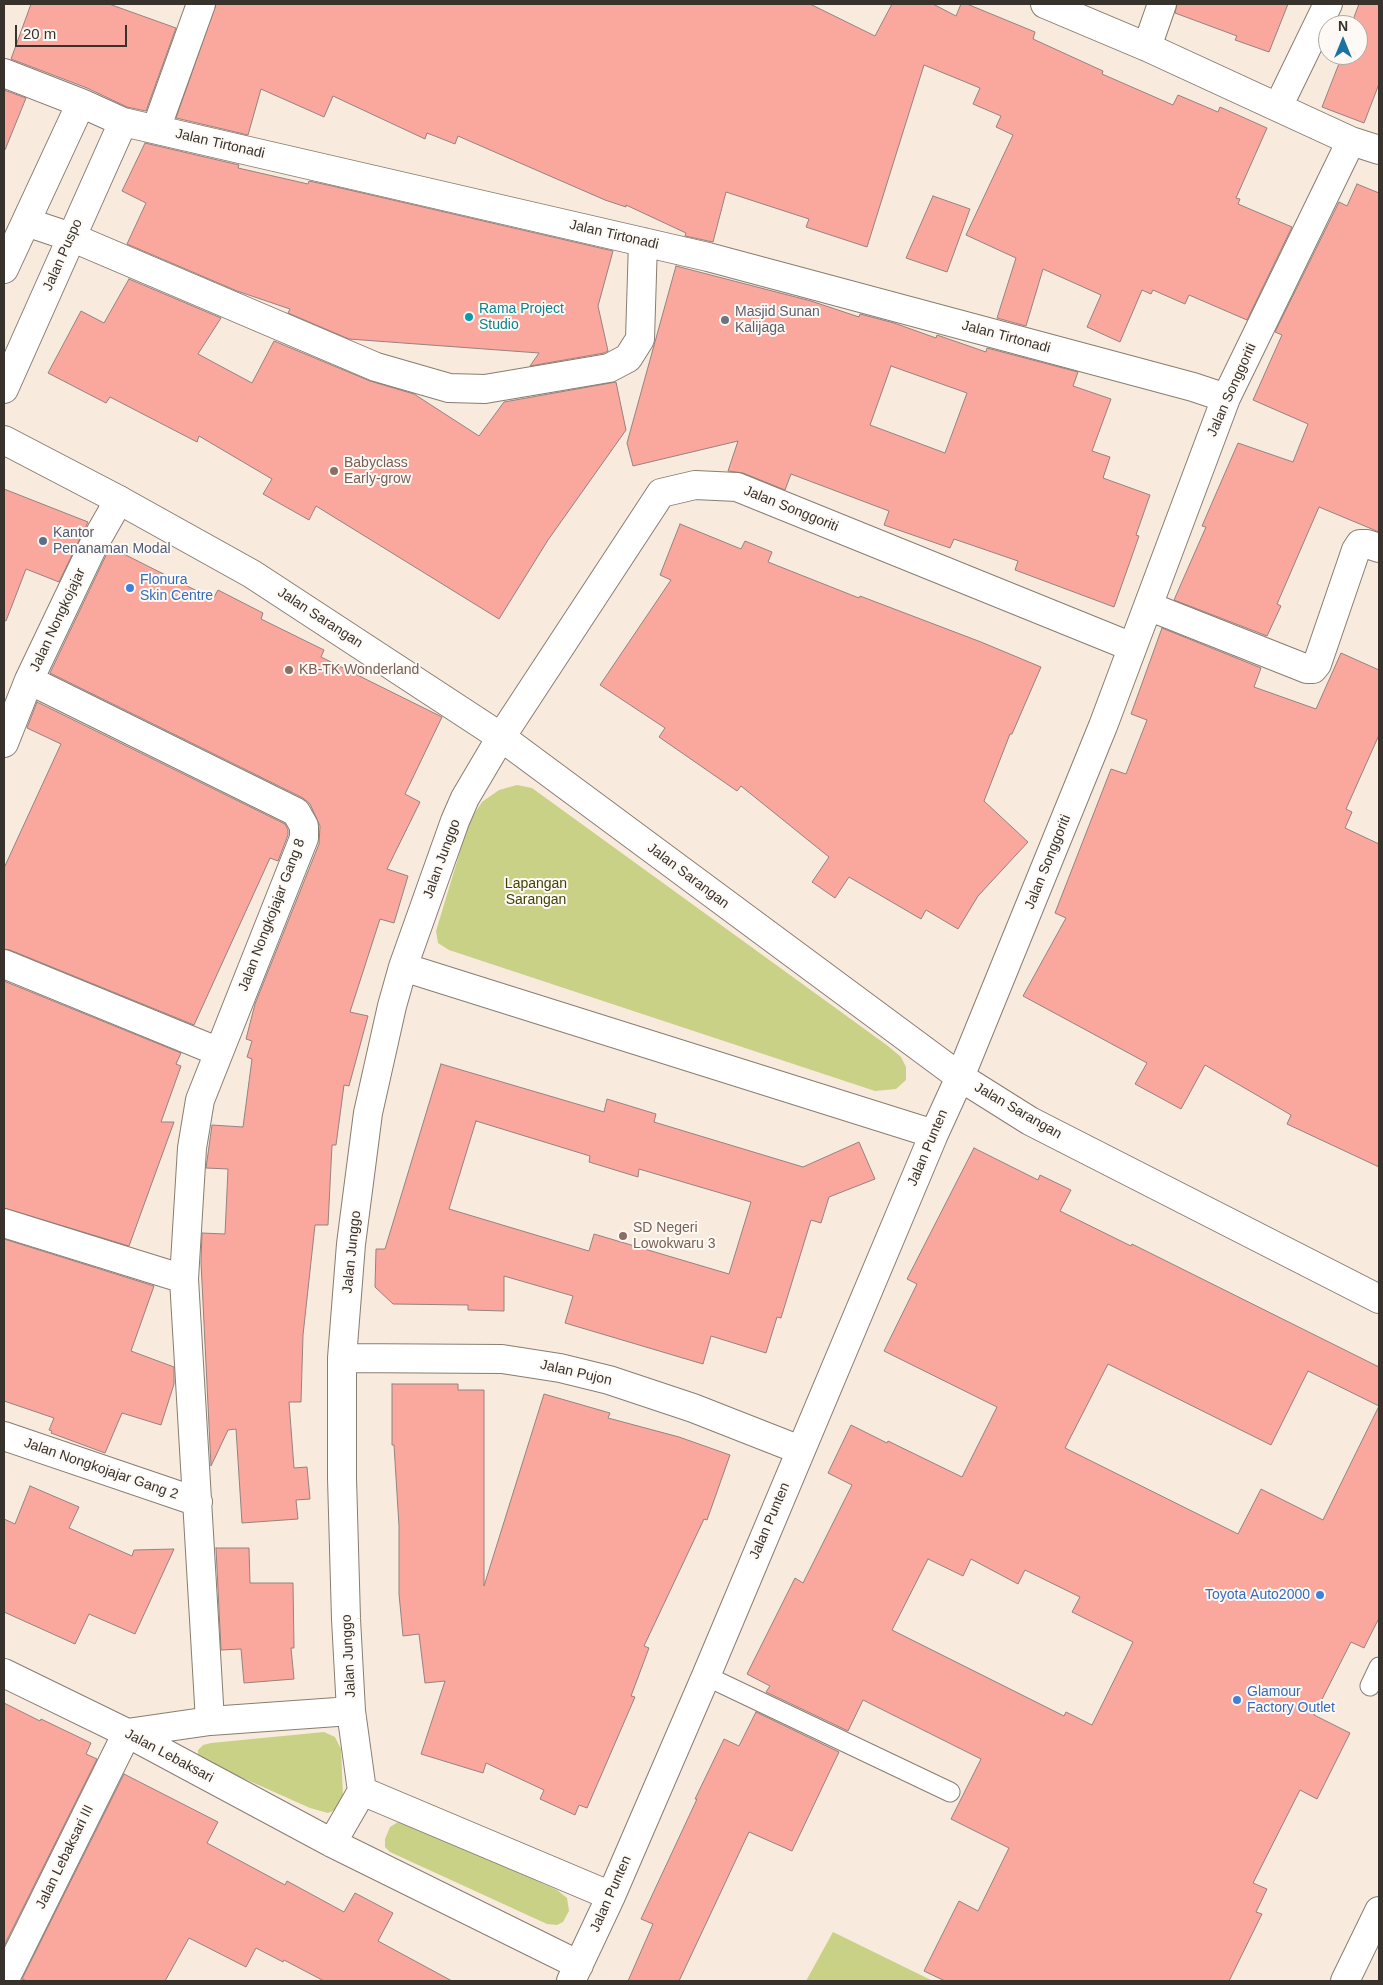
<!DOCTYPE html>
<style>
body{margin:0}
#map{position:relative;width:1383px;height:1985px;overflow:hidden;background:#f8ebdd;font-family:Helvetica,sans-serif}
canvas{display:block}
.frame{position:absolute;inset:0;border:5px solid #37322c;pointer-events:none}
.north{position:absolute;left:1318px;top:15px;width:50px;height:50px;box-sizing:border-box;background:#fef9f4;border:1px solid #aea9a4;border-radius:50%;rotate:0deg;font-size:14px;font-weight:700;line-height:20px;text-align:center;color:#37322c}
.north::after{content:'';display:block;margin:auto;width:18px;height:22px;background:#1e72a3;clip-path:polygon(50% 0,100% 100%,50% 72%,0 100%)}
.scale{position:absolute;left:15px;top:25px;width:112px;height:22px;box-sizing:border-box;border:2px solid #37322c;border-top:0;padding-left:6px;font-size:15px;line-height:18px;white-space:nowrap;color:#37322c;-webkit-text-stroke:4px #fef9f4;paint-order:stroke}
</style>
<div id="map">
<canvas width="1383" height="1985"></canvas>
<div class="frame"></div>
<div class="north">N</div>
<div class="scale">20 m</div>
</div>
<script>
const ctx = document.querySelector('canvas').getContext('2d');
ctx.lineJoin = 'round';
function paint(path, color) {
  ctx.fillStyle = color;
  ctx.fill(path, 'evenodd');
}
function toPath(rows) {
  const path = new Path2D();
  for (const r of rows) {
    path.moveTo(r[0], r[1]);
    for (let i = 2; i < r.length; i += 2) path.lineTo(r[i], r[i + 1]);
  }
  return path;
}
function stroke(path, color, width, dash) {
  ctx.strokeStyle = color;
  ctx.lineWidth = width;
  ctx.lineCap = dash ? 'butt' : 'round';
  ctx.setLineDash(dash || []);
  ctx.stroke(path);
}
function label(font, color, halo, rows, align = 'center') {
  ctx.font = font + ' Helvetica,sans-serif';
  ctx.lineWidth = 4;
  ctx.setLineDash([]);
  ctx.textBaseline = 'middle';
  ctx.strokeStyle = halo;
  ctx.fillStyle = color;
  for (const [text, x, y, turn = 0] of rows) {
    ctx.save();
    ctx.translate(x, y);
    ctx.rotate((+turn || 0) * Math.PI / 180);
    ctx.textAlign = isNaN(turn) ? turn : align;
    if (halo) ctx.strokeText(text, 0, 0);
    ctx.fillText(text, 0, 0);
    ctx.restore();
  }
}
const green = toPath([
 [517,785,532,788,888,1046,901,1057,906,1067,906,1080,896,1089,875,1091,449,950,438,943,436,931,469,822,482,802,499,790],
 [324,1732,335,1737,341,1749,343,1797,338,1809,328,1813,310,1808,200,1759,198,1755,198,1750,203,1745,211,1743],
 [398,1822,410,1823,557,1890,567,1898,569,1911,563,1922,557,1925,547,1924,390,1852,385,1847,385,1839,390,1827],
 [833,1932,933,1981,806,1981]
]);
const building = toPath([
 [31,4,109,4,176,28,146,111,127,107,87,88,11,59,31,4],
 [216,4,810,4,875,36,892,4,933,4,956,16,961,4,967,4,1035,32,1033,39,1103,71,1102,74,1173,105,1178,95,1218,112,1220,107,1267,128,1236,198,1240,199,1238,204,1292,227,1247,320,1189,295,1185,304,1153,290,1151,294,1142,290,1120,342,1087,327,1101,295,1043,269,1026,326,997,318,1016,258,966,235,1013,135,996,127,1001,116,973,104,980,88,924,65,867,247,806,227,809,219,726,192,713,242,685,236,686,233,626,205,626,207,605,200,458,136,455,144,427,133,425,139,333,96,324,117,261,89,248,135,176,118,216,4],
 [1177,4,1288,4,1269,52,1235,40,1237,36,1175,13,1177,4],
 [1359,4,1379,4,1379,84,1364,123,1322,107,1340,61,1338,60,1340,55,1358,55,1358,25,1351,25,1359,4],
 [4,90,26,98,5,150,4,150,4,90],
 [145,143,239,165,238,168,308,184,309,181,332,186,613,251,598,306,608,351,604,353,530,366,539,353,349,339,288,313,290,309,237,291,127,244,146,203,122,191,145,143],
 [1357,184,1379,193,1379,532,1319,507,1277,604,1281,606,1267,636,1174,600,1206,527,1202,526,1238,443,1293,462,1308,424,1253,400,1282,335,1275,332,1339,202,1347,206,1357,184],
 [933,196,970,209,947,272,906,258,933,196],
 [676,266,811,301,859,317,860,314,894,323,936,338,937,335,986,352,987,348,1078,372,1073,386,1111,399,1092,451,1110,457,1103,478,1150,495,1136,535,1139,536,1114,607,1015,570,1018,561,954,539,950,548,884,525,889,511,791,474,785,490,743,473,728,471,738,441,633,466,627,443,676,266],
 [891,366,967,393,945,453,870,425,891,366],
 [129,279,221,318,198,354,252,383,274,341,370,381,414,394,479,436,504,402,616,382,626,430,548,540,499,619,316,506,309,520,263,494,272,479,199,436,197,442,110,397,106,403,48,373,81,311,104,323,129,279],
 [4,489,88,522,59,582,26,569,6,621,4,620,4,489],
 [680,524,741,549,745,541,772,552,768,562,859,598,860,596,981,642,1041,667,1012,734,1010,734,984,801,1028,842,978,896,958,929,926,910,921,919,849,877,835,898,812,882,829,857,741,786,737,791,659,737,665,728,600,685,671,580,660,575,680,524],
 [110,547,213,599,218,590,263,613,261,619,324,650,321,657,442,717,405,794,420,802,387,869,408,876,394,923,380,919,350,1012,368,1016,349,1086,344,1085,336,1145,332,1145,328,1225,315,1225,303,1335,301,1402,289,1402,294,1468,307,1467,310,1499,296,1500,298,1519,242,1523,236,1429,228,1430,211,1466,201,1262,202,1233,225,1234,228,1169,206,1168,212,1125,243,1127,252,1059,247,1057,252,1041,246,1039,255,1004,319,844,320,826,310,804,303,798,50,673,110,547],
 [1162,628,1261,668,1254,687,1316,709,1341,653,1379,670,1379,735,1346,809,1352,812,1345,828,1379,844,1379,1167,1287,1124,1291,1115,1205,1065,1181,1109,1135,1084,1147,1063,1023,996,1066,918,1055,913,1111,769,1126,774,1147,720,1131,714,1162,628],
 [37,702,285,824,288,830,288,835,278,861,270,858,194,1025,10,950,4,949,4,868,61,744,27,728,37,702],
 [4,981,181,1053,176,1064,181,1066,161,1122,174,1122,129,1246,4,1208,4,981],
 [441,1064,604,1112,607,1099,656,1114,654,1122,803,1167,859,1142,875,1179,829,1197,821,1223,811,1220,781,1318,777,1317,766,1353,711,1336,703,1364,565,1323,573,1296,504,1276,504,1311,468,1310,468,1305,393,1304,375,1287,376,1249,385,1249,441,1064],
 [476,1121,590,1156,589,1162,638,1177,639,1169,751,1202,729,1274,594,1234,589,1251,449,1209,476,1121],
 [974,1148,1038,1180,1040,1175,1071,1190,1060,1211,1131,1246,1132,1244,1379,1367,1379,1406,1308,1371,1271,1445,1108,1364,1065,1448,1238,1534,1261,1489,1323,1520,1379,1406,1379,1618,1364,1648,1351,1642,1314,1715,1350,1733,1317,1799,1300,1790,1253,1883,1267,1889,1256,1912,1262,1914,1229,1981,945,1981,924,1971,959,1901,978,1911,1009,1848,951,1819,981,1759,863,1700,848,1731,766,1692,770,1686,747,1674,795,1578,803,1583,852,1485,828,1473,851,1425,887,1443,888,1441,962,1477,997,1407,884,1351,917,1284,907,1279,974,1148],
 [928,1559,963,1576,971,1559,1018,1584,1025,1570,1080,1597,1072,1612,1133,1642,1092,1725,1066,1712,1064,1716,892,1630,928,1559],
 [4,1239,154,1286,131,1351,174,1367,174,1384,161,1425,122,1413,105,1453,51,1433,52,1431,49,1430,54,1418,4,1401,4,1239],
 [392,1384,458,1384,458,1390,484,1390,484,1586,544,1394,610,1413,608,1418,679,1437,730,1455,707,1520,704,1519,644,1646,649,1648,631,1696,635,1697,587,1808,579,1805,575,1815,540,1799,544,1790,486,1763,483,1773,421,1754,445,1681,425,1683,419,1634,403,1636,399,1594,399,1526,394,1445,392,1445,392,1384],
 [30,1486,79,1507,69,1528,132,1556,134,1550,174,1549,135,1634,89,1614,75,1644,4,1612,4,1519,15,1524,30,1486],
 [216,1548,249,1548,250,1583,293,1583,294,1648,291,1648,294,1679,244,1683,241,1649,221,1650,216,1548],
 [4,1703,40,1721,41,1719,91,1743,86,1754,97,1759,4,1946,4,1703],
 [756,1712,839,1752,792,1851,749,1832,679,1981,628,1981,653,1924,641,1919,697,1799,695,1799,724,1739,739,1746,756,1712],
 [124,1774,218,1822,207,1843,285,1885,287,1881,344,1912,355,1893,393,1913,378,1941,452,1981,324,1981,284,1960,283,1962,256,1948,246,1967,189,1938,165,1981,27,1981,22,1979,124,1774]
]);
const service = toPath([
 [706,1676,950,1792],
 [1370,1686,1379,1667]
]);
const minor = toPath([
 [1045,4,1147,47,1351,141,1379,150],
 [1147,47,1162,4],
 [4,73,81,103,123,122,708,257,1193,387,1226,398],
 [1278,107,1328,4],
 [156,129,201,4],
 [26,222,71,237,376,367,449,388,485,389,609,368,628,358,640,339,643,242],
 [4,269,81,103],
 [4,389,123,122],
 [1148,606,1307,669,1313,669,1317,664,1356,550,1360,544,1367,544,1379,548],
 [29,680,296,812,304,826,304,838,200,1100,192,1148,184,1279,210,1721],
 [4,743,29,680,94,544,119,500],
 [4,964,219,1052],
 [403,967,934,1134],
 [4,1223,184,1279],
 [342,1358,502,1359,560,1368,609,1380,693,1408,800,1450],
 [4,1436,198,1502],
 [4,1673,127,1733,332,1843,579,1965],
 [127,1733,210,1721,351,1711],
 [362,1791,351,1711,346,1619,342,1478,342,1358,351,1244,368,1113,392,1006,403,967,455,821,465,798,501,737,661,493,695,485,737,487,1132,647],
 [362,1791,611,1896],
 [332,1843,362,1791],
 [4,1981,127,1733],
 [571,1981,611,1896,706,1676,934,1134,960,1077,1103,726,1226,398,1351,141],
 [1345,1981,1379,1911]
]);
const secondary = toPath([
 [4,440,119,500,252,574,501,737,960,1077,1030,1121,1379,1299]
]);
const markers = [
 [469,317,5,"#0f9aa8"],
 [725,320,5,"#6b7280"],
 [334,471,5,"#8d6e63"],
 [43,541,5,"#5c6f8a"],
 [130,588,5,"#3f7fe0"],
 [289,670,5,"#8d6e63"],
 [623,1236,5,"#8d6e63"],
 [1320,1595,5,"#3f7fe0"],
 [1237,1700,5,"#3f7fe0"]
];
const streetNames = [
 ["Jalan Tirtonadi",220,144,13],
 ["Jalan Tirtonadi",614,235,13],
 ["Jalan Puspo",63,255,-66],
 ["Jalan Tirtonadi",1006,337,15],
 ["Jalan Songgoriti",1232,390,-66],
 ["Jalan Songgoriti",791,509,22],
 ["Jalan Sarangan",320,618,33],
 ["Jalan Nongkojajar",58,620,-65],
 ["Jalan Junggo",442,859,-70],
 ["Jalan Songgoriti",1048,862,-68],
 ["Jalan Sarangan",688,876,37],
 ["Jalan Nongkojajar Gang 8",272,915,-69],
 ["Jalan Sarangan",1018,1111,30],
 ["Jalan Punten",928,1148,-67],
 ["Jalan Junggo",352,1252,-84],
 ["Jalan Pujon",576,1373,13],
 ["Jalan Nongkojajar Gang 2",101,1469,19],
 ["Jalan Punten",770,1521,-67],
 ["Jalan Junggo",349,1656,-93],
 ["Jalan Lebaksari",169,1756,28],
 ["Jalan Lebaksari III",65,1857,-64],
 ["Jalan Punten",611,1894,-66]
];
const cultureNames = [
 ["Rama Project",479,309],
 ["Studio",479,325]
];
const worshipNames = [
 ["Masjid Sunan",735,312],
 ["Kalijaga",735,328]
];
const educationNames = [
 ["Babyclass",344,463],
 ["Early-grow",344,479],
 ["KB-TK Wonderland",299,670],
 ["SD Negeri",633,1228],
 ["Lowokwaru 3",633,1244]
];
const serviceNames = [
 ["Kantor",53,533],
 ["Penanaman Modal",53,549]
];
const shopNames = [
 ["Flonura",140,580],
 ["Skin Centre",140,596],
 ["Toyota Auto2000",1310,1595,"right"],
 ["Glamour",1247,1692],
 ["Factory Outlet",1247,1708]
];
const parkNames = [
 ["Lapangan",536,884],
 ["Sarangan",536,900]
];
paint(green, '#c8d185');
paint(building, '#faa79e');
stroke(building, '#958280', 1);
stroke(service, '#897d71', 21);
stroke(minor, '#897d71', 30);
stroke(secondary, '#897d71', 30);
stroke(service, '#fff', 19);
stroke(minor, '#fff', 28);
stroke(secondary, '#fff', 28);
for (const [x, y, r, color] of markers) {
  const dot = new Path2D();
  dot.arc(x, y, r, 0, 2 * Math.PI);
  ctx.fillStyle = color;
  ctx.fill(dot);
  stroke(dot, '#fef9f4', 2);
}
label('14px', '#37322c', '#fef9f4', streetNames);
label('14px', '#0d838f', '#fef9f4', cultureNames, 'left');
label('14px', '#5b616d', '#fef9f4', worshipNames, 'left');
label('14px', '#785e54', '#fef9f4', educationNames, 'left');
label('14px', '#4e5e75', '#fef9f4', serviceNames, 'left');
label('14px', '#366cbe', '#fef9f4', shopNames, 'left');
label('14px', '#3e4306', '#fef9f4', parkNames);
</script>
